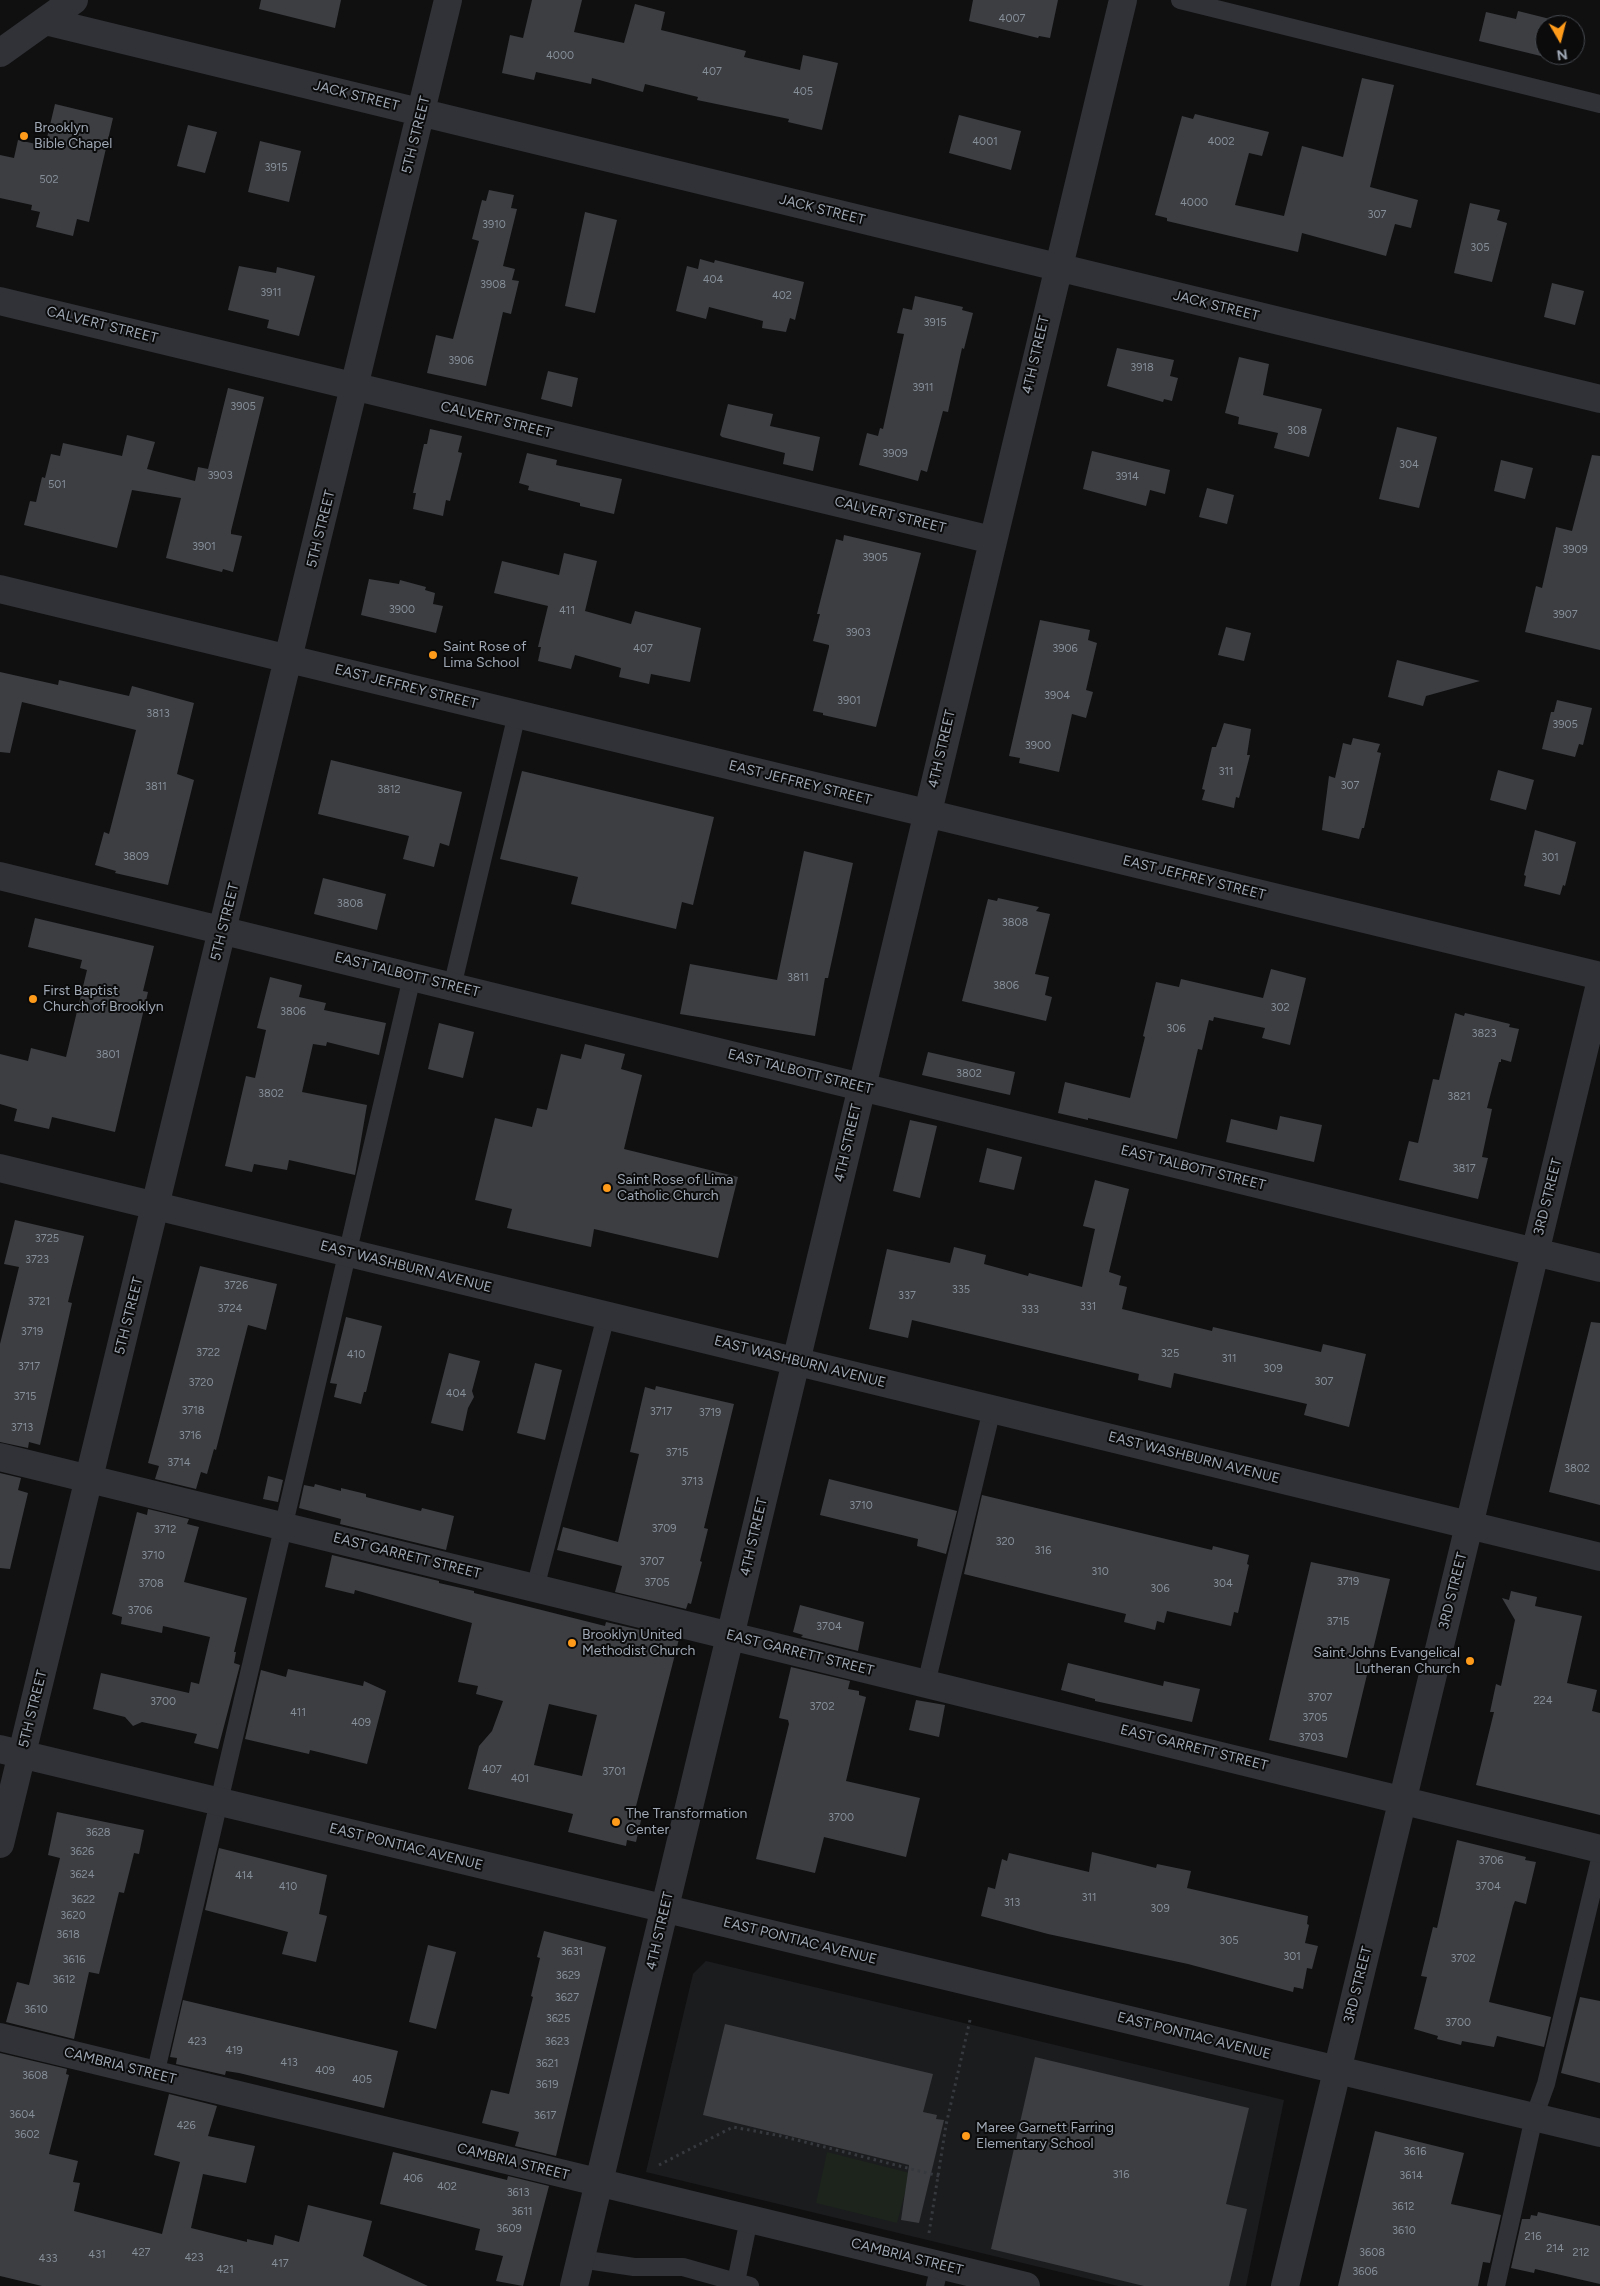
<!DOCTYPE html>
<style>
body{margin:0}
#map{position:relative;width:1600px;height:2286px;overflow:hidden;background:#101011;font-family:Figtree,sans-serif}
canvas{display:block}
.north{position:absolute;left:1535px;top:15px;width:50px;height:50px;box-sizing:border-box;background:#0b0b0c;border:1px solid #464a4f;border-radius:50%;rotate:172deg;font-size:14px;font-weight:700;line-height:20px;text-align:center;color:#9fa8b4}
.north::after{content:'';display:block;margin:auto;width:18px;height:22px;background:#ff9b1a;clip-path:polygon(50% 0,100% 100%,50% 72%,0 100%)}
</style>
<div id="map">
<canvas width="1600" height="2286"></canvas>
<div class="north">N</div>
</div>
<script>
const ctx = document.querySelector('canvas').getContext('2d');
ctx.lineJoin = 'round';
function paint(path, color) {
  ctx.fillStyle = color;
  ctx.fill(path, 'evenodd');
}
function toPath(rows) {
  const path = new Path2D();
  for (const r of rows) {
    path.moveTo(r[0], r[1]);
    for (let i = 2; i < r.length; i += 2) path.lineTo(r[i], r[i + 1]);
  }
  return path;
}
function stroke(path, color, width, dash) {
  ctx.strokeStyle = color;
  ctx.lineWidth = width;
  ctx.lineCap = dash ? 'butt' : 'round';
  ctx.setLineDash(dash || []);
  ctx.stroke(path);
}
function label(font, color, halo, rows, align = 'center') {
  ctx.font = font + ' Figtree,sans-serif';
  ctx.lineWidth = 4;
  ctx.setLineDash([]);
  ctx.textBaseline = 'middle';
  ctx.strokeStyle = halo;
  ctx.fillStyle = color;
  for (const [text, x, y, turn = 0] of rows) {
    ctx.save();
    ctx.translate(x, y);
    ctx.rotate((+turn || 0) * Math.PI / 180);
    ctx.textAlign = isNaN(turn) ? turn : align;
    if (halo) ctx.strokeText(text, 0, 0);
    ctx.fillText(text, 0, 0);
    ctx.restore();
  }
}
const built = toPath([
 [706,1961,1284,2100,1246,2286,1118,2286,646,2172,693,1974]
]);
const green = toPath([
 [827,2152,910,2173,897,2223,816,2203]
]);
const building = toPath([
 [261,0,341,0,335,28,259,9],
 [532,0,582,0,574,32,624,43,635,4,665,12,661,30,746,51,744,57,800,70,803,55,838,63,822,130,788,122,789,119,697,100,698,97,645,84,643,92,592,78,591,84,536,72,534,80,502,73,510,35,523,38],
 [973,0,1058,0,1050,38,1039,36,1038,38,969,21],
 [1518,11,1554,20,1553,25,1545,25,1545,57,1479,41,1486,12,1516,19],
 [1362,78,1394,85,1370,187,1418,200,1411,228,1395,224,1386,256,1302,233,1298,252,1167,221,1167,218,1155,215,1182,116,1193,119,1195,114,1269,132,1262,156,1249,153,1235,205,1284,216,1302,146,1343,157],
 [55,104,113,118,89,222,77,219,73,236,36,227,40,212,31,210,32,205,0,198,0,155,14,158,18,140,45,146],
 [959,115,1021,131,1011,170,949,153],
 [188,125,217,132,205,173,177,166],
 [260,141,301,151,289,202,248,192],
 [489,190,514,195,511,208,517,209,503,266,515,269,512,280,519,281,511,314,503,312,486,386,427,373,436,335,453,339,479,241,472,239,482,200,486,201],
 [1470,203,1500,210,1497,220,1507,223,1492,282,1454,273],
 [585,212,617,220,595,313,565,306],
 [700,259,714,263,715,260,804,282,795,320,790,318,786,332,762,328,763,321,709,307,706,319,676,311,687,266,698,269],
 [239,266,276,273,277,267,315,276,299,336,267,328,269,320,228,310],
 [1552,283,1584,291,1575,325,1544,317],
 [915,296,963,307,962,310,973,313,964,349,962,348,948,412,943,411,927,472,921,470,918,481,859,465,867,433,878,436,880,428,883,429,904,334,897,333,903,308,912,310],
 [1117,348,1174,360,1170,376,1178,378,1172,401,1164,399,1163,402,1107,386],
 [1239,357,1269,364,1263,395,1322,409,1309,457,1274,448,1278,433,1238,424,1239,417,1225,413],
 [548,371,578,378,572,407,541,399],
 [228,388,264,397,231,531,231,534,242,536,233,572,223,569,222,572,166,558,181,498,132,490,117,548,24,525,30,501,36,502,42,477,45,478,51,454,60,456,63,443,122,456,127,435,155,442,147,469,195,481,198,467,208,469],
 [728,404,773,414,770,426,820,437,813,471,783,464,785,453,722,437,720,435],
 [1397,427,1437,437,1419,508,1379,499],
 [430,429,462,436,458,452,462,453,450,501,446,500,443,516,413,509,416,493,413,493,424,444,427,444],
 [1092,451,1170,470,1165,494,1150,490,1146,506,1083,489],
 [527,453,557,460,556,465,622,479,614,514,580,506,580,503,528,490,529,486,519,483],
 [1592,455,1600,456,1600,650,1525,632,1536,586,1542,588,1556,527,1572,531],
 [1501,460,1533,468,1525,499,1494,491],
 [1207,488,1234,495,1227,524,1199,517],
 [844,535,921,553,876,727,823,715,823,713,813,711,829,647,829,645,813,641,820,614,817,614,836,539,843,541],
 [564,553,597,561,585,611,631,624,635,611,701,628,690,682,651,674,649,684,619,677,621,668,575,655,571,669,538,661,541,647,538,647,548,606,494,593,502,561,559,575],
 [369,579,399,584,400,580,426,587,425,590,435,593,433,604,443,606,436,633,361,615],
 [1040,620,1090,630,1088,640,1097,643,1086,690,1093,692,1086,718,1072,714,1059,772,1019,763,1020,758,1009,756],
 [1226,627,1251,633,1244,661,1218,655],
 [1397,660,1480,681,1426,696,1423,706,1388,697],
 [0,672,58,685,59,680,129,696,132,686,194,703,177,774,194,780,168,885,115,873,116,871,95,865,104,832,109,834,136,730,22,702,10,753,0,752],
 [1557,700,1592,708,1583,745,1579,744,1575,757,1542,749,1551,712,1554,712],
 [1224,723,1251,729,1247,755,1250,755,1239,798,1236,797,1234,808,1202,800,1205,790,1202,789,1212,747,1216,747],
 [1353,738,1380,744,1377,752,1381,753,1364,828,1362,828,1359,839,1322,830,1329,776,1335,778,1343,743,1351,745],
 [331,760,462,792,449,846,440,843,434,867,403,859,409,836,318,814],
 [1498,770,1534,780,1526,810,1490,800],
 [522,771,714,817,693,905,682,902,676,929,571,904,578,877,500,859],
 [1535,830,1576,842,1565,886,1563,885,1560,895,1524,886,1526,876,1524,875],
 [804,851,853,863,828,978,825,978,815,1036,680,1014,690,964,777,980],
 [323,878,386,894,377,930,314,914],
 [998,898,1039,907,1036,911,1050,914,1035,974,1049,977,1045,995,1052,997,1046,1021,962,1001,988,899,997,901],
 [35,918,154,946,143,991,148,992,115,1132,52,1117,49,1129,14,1121,17,1109,0,1104,0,1054,28,1061,31,1048,66,1057,87,970,80,968,82,960,28,947],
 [1271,969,1306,978,1290,1045,1262,1038,1265,1028,1214,1017,1213,1021,1209,1020,1202,1050,1198,1049,1177,1139,1088,1118,1088,1120,1058,1113,1065,1082,1130,1098,1145,1037,1143,1036,1156,982,1179,987,1181,979,1263,998],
 [270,977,302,985,299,997,326,1003,324,1010,386,1023,379,1055,327,1042,326,1046,313,1044,302,1092,367,1105,355,1175,289,1160,287,1170,254,1164,252,1172,225,1166,246,1076,255,1078,266,1030,257,1028],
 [1455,1013,1464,1016,1465,1013,1510,1024,1509,1027,1519,1029,1511,1062,1501,1059,1501,1062,1499,1062,1487,1108,1492,1109,1482,1157,1488,1158,1478,1199,1399,1180,1409,1141,1418,1143,1433,1079,1439,1080],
 [439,1023,474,1032,463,1078,428,1069],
 [585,1044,625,1054,621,1069,642,1075,624,1149,738,1177,718,1258,594,1229,591,1247,507,1228,512,1209,475,1200,495,1118,532,1127,537,1108,547,1110,561,1054,581,1059],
 [928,1052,1015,1072,1010,1095,922,1075],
 [1280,1116,1322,1125,1314,1162,1226,1142,1231,1119,1277,1130],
 [910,1120,937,1126,920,1198,893,1191],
 [987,1148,1022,1157,1014,1190,979,1182],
 [1095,1180,1129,1189,1109,1272,1121,1276,1119,1285,1127,1287,1122,1309,1212,1331,1213,1327,1321,1352,1323,1344,1366,1354,1349,1427,1304,1415,1307,1404,1174,1373,1171,1388,1138,1380,1139,1374,912,1320,908,1338,869,1329,887,1249,950,1263,954,1247,986,1255,984,1264,1028,1276,1029,1273,1082,1287,1095,1229,1083,1226],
 [15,1220,84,1236,68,1302,72,1303,40,1445,29,1442,28,1448,0,1442,0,1344,19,1267,4,1264],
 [200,1266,277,1284,266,1330,248,1325,216,1450,214,1449,207,1474,201,1472,196,1489,155,1479,159,1466,148,1463],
 [346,1317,382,1326,366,1392,364,1392,361,1404,334,1397,337,1384,330,1383],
 [1591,1322,1600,1323,1600,1505,1549,1492],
 [449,1353,480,1361,472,1391,474,1397,468,1408,463,1431,431,1423],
 [535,1363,562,1370,545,1440,517,1433],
 [656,1386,734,1404,704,1528,708,1529,700,1561,702,1562,691,1604,688,1603,686,1609,615,1592,622,1566,557,1550,563,1527,618,1542,639,1454,630,1452,645,1387,655,1390],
 [0,1473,21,1478,18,1490,28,1493,10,1569,0,1568],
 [268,1476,283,1480,278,1502,263,1499],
 [829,1479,957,1511,946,1554,917,1546,918,1539,820,1515],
 [315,1484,341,1491,341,1488,366,1494,366,1497,421,1511,422,1508,454,1516,446,1550,340,1524,341,1519,299,1508,304,1485,314,1487],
 [982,1495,1212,1550,1213,1546,1249,1555,1247,1564,1249,1565,1238,1613,1234,1612,1231,1626,1167,1611,1164,1623,1157,1621,1155,1630,1124,1622,1126,1614,964,1574],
 [148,1509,189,1519,187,1524,199,1527,184,1582,247,1598,234,1652,236,1652,234,1663,240,1665,218,1749,194,1743,197,1734,142,1722,133,1726,125,1717,93,1709,101,1673,189,1693,191,1682,199,1684,210,1637,163,1626,162,1633,121,1624,122,1617,112,1614,137,1512,147,1515],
 [332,1555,439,1581,439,1583,474,1591,474,1593,605,1626,606,1622,679,1639,634,1814,642,1816,636,1842,627,1840,626,1846,568,1832,573,1814,468,1789,479,1746,492,1731,503,1701,476,1694,478,1686,458,1682,472,1623,355,1590,354,1594,325,1587],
 [549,1704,597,1715,582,1776,534,1765],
 [1311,1562,1390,1579,1347,1758,1269,1740],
 [1511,1591,1537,1597,1535,1606,1582,1616,1567,1683,1597,1690,1592,1711,1600,1713,1600,1815,1476,1785,1494,1712,1490,1712,1496,1684,1501,1686,1515,1620,1502,1598,1509,1600],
 [800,1605,864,1622,858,1651,801,1637,803,1635,793,1632],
 [1068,1663,1163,1686,1164,1681,1200,1689,1192,1722,1095,1701,1095,1699,1061,1690],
 [791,1667,850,1681,848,1689,859,1691,859,1695,866,1697,846,1781,920,1798,906,1857,824,1837,815,1873,756,1859,789,1724,788,1720,779,1718],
 [288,1669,363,1686,364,1681,386,1691,367,1764,310,1750,309,1754,245,1739,261,1670,286,1677],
 [916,1700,945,1705,939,1737,909,1730],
 [57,1812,144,1830,139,1854,134,1853,124,1893,119,1892,99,1974,89,1972,74,2039,6,2022,17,1982,29,1985,50,1899,60,1858,48,1855],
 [1457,1840,1526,1857,1525,1860,1536,1862,1526,1904,1515,1901,1513,1906,1489,2002,1551,2017,1544,2047,1497,2036,1494,2047,1462,2041,1461,2045,1437,2039,1438,2036,1414,2029,1427,1977,1421,1976,1433,1927,1437,1928],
 [219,1848,327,1875,319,1914,327,1916,316,1962,282,1954,288,1932,205,1910],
 [1092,1852,1156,1868,1157,1864,1191,1871,1187,1888,1308,1916,1307,1924,1309,1925,1305,1943,1318,1946,1312,1969,1307,1968,1303,1989,1294,1987,1293,1992,1188,1964,1048,1934,981,1916,988,1887,995,1889,1002,1859,1007,1861,1009,1853,1089,1872],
 [544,1931,606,1947,556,2156,515,2146,519,2132,482,2123,491,2090,509,2094,533,1997,531,1996,540,1958,537,1957],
 [428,1945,456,1952,436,2029,409,2022],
 [1580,1997,1600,2001,1600,2083,1561,2073],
 [183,2000,398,2051,384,2108,239,2073,226,2071,225,2075,176,2064,177,2058,170,2057],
 [725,2024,933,2074,923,2112,937,2115,936,2119,944,2120,919,2223,901,2220,909,2165,703,2115],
 [0,2053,67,2069,66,2074,69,2075,49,2154,78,2161,73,2182,80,2183,74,2211,162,2234,180,2162,154,2155,169,2094,217,2106,208,2136,255,2146,246,2183,203,2174,191,2228,247,2242,247,2239,273,2245,275,2235,299,2242,308,2205,372,2221,363,2256,428,2286,42,2286,0,2276],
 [1035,2057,1249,2108,1226,2204,1247,2209,1229,2286,1144,2286,991,2249],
 [1375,2131,1464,2153,1451,2204,1501,2215,1490,2263,1483,2262,1478,2286,1338,2286],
 [393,2152,507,2180,508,2176,549,2186,523,2286,496,2281,503,2256,475,2250,480,2229,380,2204],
 [1538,2212,1600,2226,1600,2284,1535,2269,1534,2273,1511,2268,1522,2219,1530,2219,1531,2215,1537,2216]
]);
const path = toPath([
 [659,2165,733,2127,781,2136,939,2176],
 [929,2233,946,2125,970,2020]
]);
const lane = toPath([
 [1180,0,1600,104],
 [452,987,517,714],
 [535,1588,606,1316],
 [926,1684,992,1409],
 [155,2075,412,977],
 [580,2259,634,2267,683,2267,750,2286],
 [736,2282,749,2219],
 [935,2286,940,2265],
 [1496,2286,1534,2117,1546,2084,1600,1859]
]);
const street = toPath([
 [45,21,1600,399],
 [0,53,74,0],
 [0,301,992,540],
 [0,589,1600,976],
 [0,876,1600,1268],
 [0,1168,1600,1557],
 [0,1457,1600,1849],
 [0,1749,1600,2133],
 [0,1844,448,0],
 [0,2037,1026,2286],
 [574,2286,1123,0],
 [1285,2286,1600,984]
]);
const markers = [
 [24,136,5,"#ff9b1a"],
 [433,655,5,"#ff9b1a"],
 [33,999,5,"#ff9b1a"],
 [607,1188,5,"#ff9b1a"],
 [572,1643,5,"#ff9b1a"],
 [1470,1661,5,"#ff9b1a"],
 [616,1822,5,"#ff9b1a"],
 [966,2136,5,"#ff9b1a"]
];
const numberNames = [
 ["4007",1012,19],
 ["4000",560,56],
 ["407",712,72],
 ["405",803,92],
 ["4001",985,142],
 ["4002",1221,142],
 ["3915",276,168],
 ["502",49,180],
 ["4000",1194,203],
 ["307",1377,215],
 ["3910",494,225],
 ["305",1480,248],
 ["404",713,280],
 ["3908",493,285],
 ["3911",271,293],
 ["402",782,296],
 ["3915",935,323],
 ["3906",461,361],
 ["3918",1142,368],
 ["3911",923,388],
 ["3905",243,407],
 ["308",1297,431],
 ["3909",895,454],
 ["304",1409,465],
 ["3903",220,476],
 ["3914",1127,477],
 ["501",57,485],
 ["3901",204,547],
 ["3909",1575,550],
 ["3905",875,558],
 ["3900",402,610],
 ["411",567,611],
 ["3907",1565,615],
 ["3903",858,633],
 ["407",643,649],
 ["3906",1065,649],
 ["3904",1057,696],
 ["3901",849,701],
 ["3813",158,714],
 ["3905",1565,725],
 ["3900",1038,746],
 ["311",1226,772],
 ["307",1350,786],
 ["3811",156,787],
 ["3812",389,790],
 ["3809",136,857],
 ["301",1550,858],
 ["3808",350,904],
 ["3808",1015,923],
 ["3811",798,978],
 ["3806",1006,986],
 ["302",1280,1008],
 ["3806",293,1012],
 ["306",1176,1029],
 ["3823",1484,1034],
 ["3801",108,1055],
 ["3802",969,1074],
 ["3802",271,1094],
 ["3821",1459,1097],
 ["3817",1464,1169],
 ["3725",47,1239],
 ["3723",37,1260],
 ["3726",236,1286],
 ["335",961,1290],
 ["337",907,1296],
 ["3721",39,1302],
 ["331",1088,1307],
 ["3724",230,1309],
 ["333",1030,1310],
 ["3719",32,1332],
 ["3722",208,1353],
 ["325",1170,1354],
 ["410",356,1355],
 ["311",1229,1359],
 ["3717",29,1367],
 ["309",1273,1369],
 ["307",1324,1382],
 ["3720",201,1383],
 ["404",456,1394],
 ["3715",25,1397],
 ["3718",193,1411],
 ["3717",661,1412],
 ["3719",710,1413],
 ["3713",22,1428],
 ["3716",190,1436],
 ["3715",677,1453],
 ["3714",179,1463],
 ["3802",1577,1469],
 ["3713",692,1482],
 ["3710",861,1506],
 ["3709",664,1529],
 ["3712",165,1530],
 ["320",1005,1542],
 ["316",1043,1551],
 ["3710",153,1556],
 ["3707",652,1562],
 ["310",1100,1572],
 ["3719",1348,1582],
 ["3705",657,1583],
 ["3708",151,1584],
 ["304",1223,1584],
 ["306",1160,1589],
 ["3706",140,1611],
 ["3715",1338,1622],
 ["3704",829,1627],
 ["3707",1320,1698],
 ["224",1543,1701],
 ["3700",163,1702],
 ["3702",822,1707],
 ["411",298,1713],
 ["3705",1315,1718],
 ["409",361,1723],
 ["3703",1311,1738],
 ["407",492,1770],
 ["3701",614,1772],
 ["401",520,1779],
 ["3700",841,1818],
 ["3628",98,1833],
 ["3626",82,1852],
 ["3706",1491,1861],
 ["3624",82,1875],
 ["414",244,1876],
 ["410",288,1887],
 ["3704",1488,1887],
 ["311",1089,1898],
 ["3622",83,1900],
 ["313",1012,1903],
 ["309",1160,1909],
 ["3620",73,1916],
 ["3618",68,1935],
 ["305",1229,1941],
 ["3631",572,1952],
 ["301",1292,1957],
 ["3702",1463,1959],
 ["3616",74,1960],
 ["3629",568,1976],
 ["3612",64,1980],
 ["3627",567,1998],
 ["3610",36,2010],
 ["3625",558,2019],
 ["3700",1458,2023],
 ["423",197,2042],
 ["3623",557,2042],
 ["419",234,2051],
 ["413",289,2063],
 ["3621",547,2064],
 ["409",325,2071],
 ["3608",35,2076],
 ["405",362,2080],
 ["3619",547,2085],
 ["3604",22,2115],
 ["3617",545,2116],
 ["426",186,2126],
 ["3602",27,2135],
 ["3616",1415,2152],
 ["316",1121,2175],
 ["3614",1411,2176],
 ["406",413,2179],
 ["402",447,2187],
 ["3613",518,2193],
 ["3612",1403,2207],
 ["3611",522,2212],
 ["3609",509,2229],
 ["3610",1404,2231],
 ["216",1533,2237],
 ["214",1555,2249],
 ["427",141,2253],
 ["3608",1372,2253],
 ["212",1581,2253],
 ["431",97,2255],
 ["423",194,2258],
 ["433",48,2259],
 ["417",280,2264],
 ["421",225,2270],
 ["3606",1365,2272]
];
const streetNames = [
 ["JACK STREET",356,96,14],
 ["5TH STREET",416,135,-76],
 ["JACK STREET",822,210,14],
 ["JACK STREET",1216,306,14],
 ["CALVERT STREET",102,325,14],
 ["4TH STREET",1036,355,-77],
 ["CALVERT STREET",496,420,14],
 ["CALVERT STREET",890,515,14],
 ["5TH STREET",321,529,-76],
 ["EAST JEFFREY STREET",406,687,14],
 ["4TH STREET",942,749,-77],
 ["EAST JEFFREY STREET",800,783,14],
 ["EAST JEFFREY STREET",1194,878,14],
 ["5TH STREET",225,922,-76],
 ["EAST TALBOTT STREET",407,975,14],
 ["EAST TALBOTT STREET",800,1072,14],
 ["4TH STREET",848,1143,-77],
 ["EAST TALBOTT STREET",1193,1168,14],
 ["3RD STREET",1548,1197,-76],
 ["EAST WASHBURN AVENUE",406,1267,14],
 ["5TH STREET",129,1316,-76],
 ["EAST WASHBURN AVENUE",800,1362,14],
 ["EAST WASHBURN AVENUE",1194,1458,14],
 ["4TH STREET",754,1537,-77],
 ["EAST GARRETT STREET",407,1556,14],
 ["3RD STREET",1453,1591,-76],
 ["EAST GARRETT STREET",800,1653,14],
 ["5TH STREET",33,1709,-76],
 ["EAST GARRETT STREET",1194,1748,14],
 ["EAST PONTIAC AVENUE",406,1847,14],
 ["4TH STREET",660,1931,-77],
 ["EAST PONTIAC AVENUE",800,1941,14],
 ["3RD STREET",1358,1985,-76],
 ["EAST PONTIAC AVENUE",1194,2036,14],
 ["CAMBRIA STREET",120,2066,14],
 ["CAMBRIA STREET",513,2162,14],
 ["CAMBRIA STREET",907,2257,14]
];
const poiNames = [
 ["Brooklyn",34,128],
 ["Bible Chapel",34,144],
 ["Saint Rose of",443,647],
 ["Lima School",443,663],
 ["First Baptist",43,991],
 ["Church of Brooklyn",43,1007],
 ["Saint Rose of Lima",617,1180],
 ["Catholic Church",617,1196],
 ["Brooklyn United",582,1635],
 ["Methodist Church",582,1651],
 ["Saint Johns Evangelical",1460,1653,"right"],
 ["Lutheran Church",1460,1669,"right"],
 ["The Transformation",626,1814],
 ["Center",626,1830],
 ["Maree Garnett Farring",976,2128],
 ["Elementary School",976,2144]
];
paint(built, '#1b1c1e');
paint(green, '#1c241c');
paint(building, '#3c3e42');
stroke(path, '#36393e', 3, [2.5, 4]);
stroke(lane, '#303237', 18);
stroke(street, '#303237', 28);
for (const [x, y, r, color] of markers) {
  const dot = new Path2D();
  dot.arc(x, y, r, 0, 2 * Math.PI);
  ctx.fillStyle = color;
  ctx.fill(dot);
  stroke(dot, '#0b0b0c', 2);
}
label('11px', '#868e98', null, numberNames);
label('14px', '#9fa8b4', '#0b0b0c', streetNames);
label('14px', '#9fa8b4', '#0b0b0c', poiNames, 'left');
</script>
